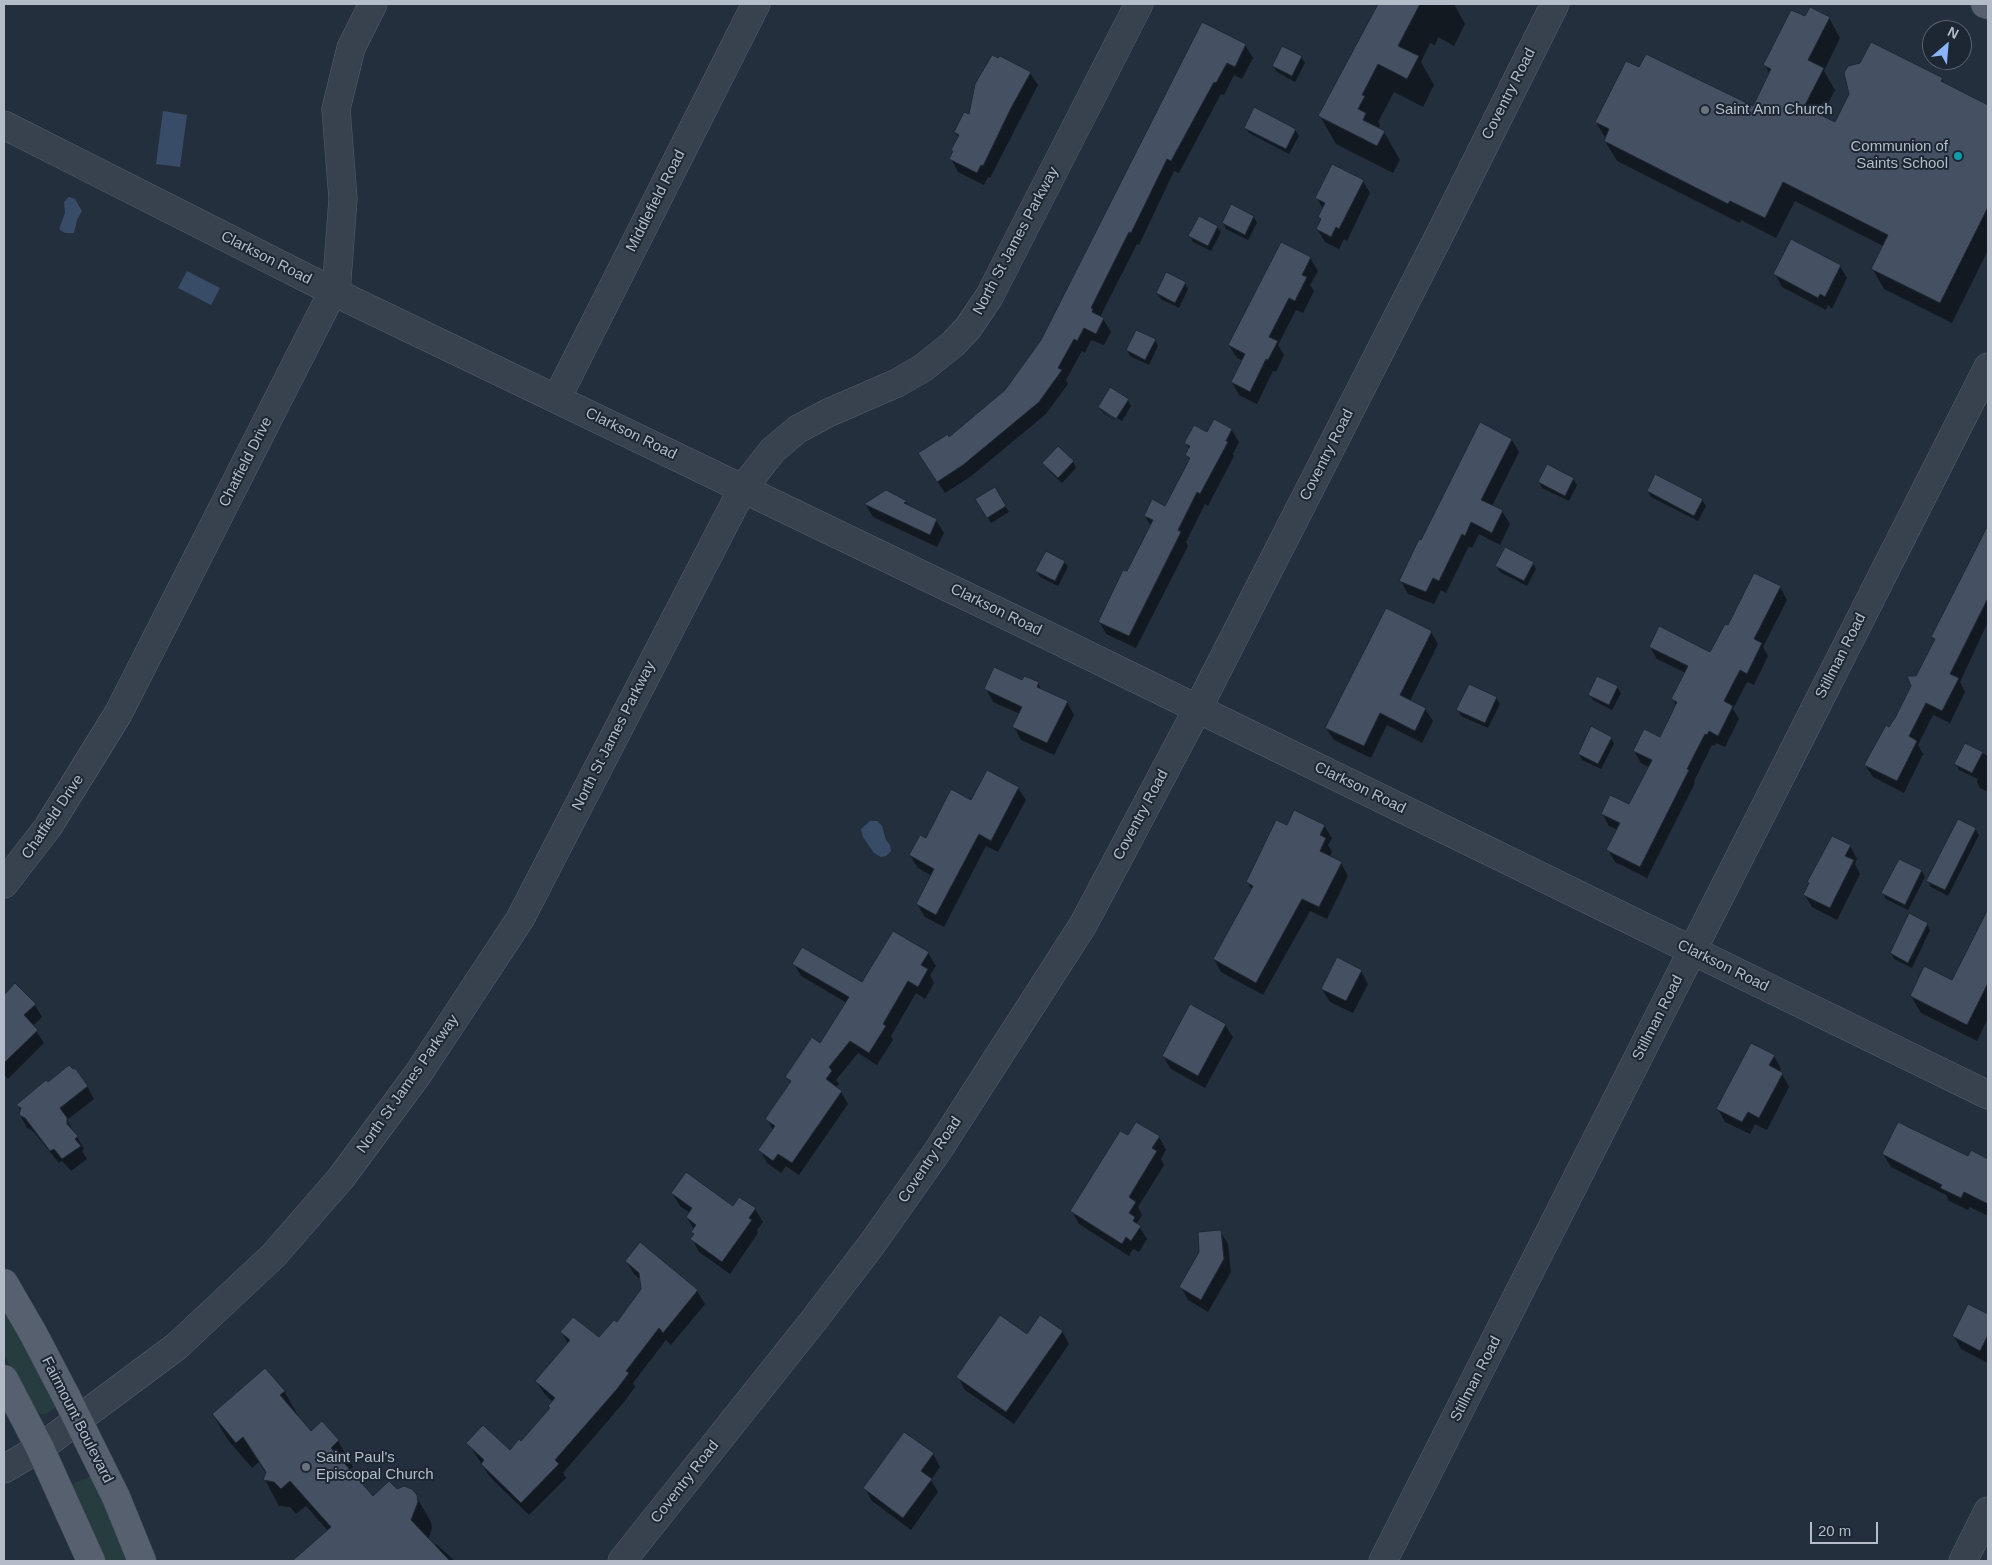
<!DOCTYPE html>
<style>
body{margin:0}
#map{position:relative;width:1992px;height:1565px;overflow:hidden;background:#242f3e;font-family:Helvetica,sans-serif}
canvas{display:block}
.frame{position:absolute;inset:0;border:5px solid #b4bcc9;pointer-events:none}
.north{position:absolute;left:1922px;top:20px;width:50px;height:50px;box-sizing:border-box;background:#1d2633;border:1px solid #59626f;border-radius:50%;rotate:27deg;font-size:14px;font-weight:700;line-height:20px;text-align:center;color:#b4bcc9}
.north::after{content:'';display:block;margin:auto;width:18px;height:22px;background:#8ab4f8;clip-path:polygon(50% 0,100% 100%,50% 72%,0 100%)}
.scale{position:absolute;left:1810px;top:1522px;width:68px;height:22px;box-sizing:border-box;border:2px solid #b4bcc9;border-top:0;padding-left:6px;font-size:15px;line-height:18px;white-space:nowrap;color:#b4bcc9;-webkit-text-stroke:4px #1d2633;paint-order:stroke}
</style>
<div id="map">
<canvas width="1992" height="1565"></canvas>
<div class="frame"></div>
<div class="north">N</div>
<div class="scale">20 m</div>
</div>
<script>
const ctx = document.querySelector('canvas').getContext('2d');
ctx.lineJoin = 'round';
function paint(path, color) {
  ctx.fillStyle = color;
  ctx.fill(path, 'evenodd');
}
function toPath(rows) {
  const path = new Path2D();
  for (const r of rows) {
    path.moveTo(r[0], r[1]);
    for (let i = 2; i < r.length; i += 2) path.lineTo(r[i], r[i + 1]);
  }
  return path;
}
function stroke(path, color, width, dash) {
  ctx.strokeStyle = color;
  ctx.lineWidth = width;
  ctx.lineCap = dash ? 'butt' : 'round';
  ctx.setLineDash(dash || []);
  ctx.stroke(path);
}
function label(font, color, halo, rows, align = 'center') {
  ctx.font = font + ' Helvetica,sans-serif';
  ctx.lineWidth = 4;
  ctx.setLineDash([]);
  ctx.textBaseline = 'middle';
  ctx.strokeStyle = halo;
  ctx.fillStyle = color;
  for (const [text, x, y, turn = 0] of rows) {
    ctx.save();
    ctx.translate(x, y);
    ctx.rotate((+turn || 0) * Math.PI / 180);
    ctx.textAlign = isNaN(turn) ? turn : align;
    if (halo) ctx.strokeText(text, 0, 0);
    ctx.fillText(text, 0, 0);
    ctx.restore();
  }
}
const green = toPath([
 [4,1306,56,1399,56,1407,46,1414,40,1414,34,1409,4,1355],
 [93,1475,130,1561,104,1561,71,1485]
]);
const water = toPath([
 [163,111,187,115,180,167,156,164],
 [69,197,75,199,82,211,77,220,74,233,65,233,59,229,65,213,64,202],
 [187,271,220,288,211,305,178,288],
 [870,821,877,821,882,826,886,840,890,845,891,851,886,856,881,857,874,853,863,837,861,829]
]);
const shadow = toPath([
 [1379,4,1454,4,1465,24,1454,46,1438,37,1435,45,1430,43,1421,62,1434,85,1423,107,1394,92,1378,122,1380,125,1378,129,1384,132,1400,160,1393,173,1336,144,1320,116],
 [1805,18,1829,18,1840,38,1824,71,1835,90,1821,117,1836,124,1942,79,1945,84,1988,106,1988,250,1952,323,1884,289,1872,268,1883,246,1795,201,1776,238,1741,220,1740,223,1617,161,1605,141,1606,139,1596,122,1754,108,1770,75,1765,65],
 [1202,23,1245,45,1253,58,1242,79,1234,75,1224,95,1221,94,1179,173,1174,171,1139,245,1137,244,1100,317,1103,319,1111,332,1104,345,1091,340,1085,353,1082,351,1066,380,1068,384,1046,414,970,477,945,493,927,466,949,438,1006,391,1042,341],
 [1301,57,1305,63,1295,82,1277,72,1273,66],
 [1030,73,1038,85,990,178,988,177,984,185,958,172,951,159,959,138,955,132,970,115],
 [1245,127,1295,130,1299,136,1289,154,1249,133],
 [1363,181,1370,193,1347,241,1344,239,1339,249,1325,242,1317,229,1321,221,1319,217,1323,209,1317,198],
 [1232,206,1254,217,1257,223,1248,240,1226,229,1223,223],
 [1217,227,1221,232,1211,251,1193,242,1190,236],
 [1310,258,1318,271,1310,285,1314,291,1303,313,1296,310,1278,345,1284,355,1276,372,1273,371,1257,404,1239,395,1232,382,1243,361,1237,358,1229,345],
 [1840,266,1847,278,1832,309,1828,305,1826,310,1782,287,1775,274],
 [1185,283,1188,289,1179,308,1161,299,1157,293],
 [1155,340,1158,346,1149,365,1130,356,1127,350],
 [1128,400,1131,406,1122,421,1102,408,1102,411,1120,424,1103,413,1099,407],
 [1231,429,1239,442,1233,454,1234,456,1208,506,1205,504,1186,542,1188,546,1136,648,1106,634,1099,621,1127,573,1151,526,1145,516,1166,507,1190,461,1187,455,1190,450,1186,443,1208,433],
 [1512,440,1519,452,1492,506,1502,511,1510,524,1500,545,1479,534,1472,548,1469,546,1446,593,1441,590,1434,604,1408,594,1401,581,1421,541],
 [1073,462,1076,468,1062,483,1047,469,1044,463],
 [1656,476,1702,500,1706,506,1698,521,1651,497,1648,491],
 [1573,479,1577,485,1569,501,1542,488,1539,482],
 [994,489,1009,512,991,523,977,500],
 [886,492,906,502,908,506,936,520,944,533,937,547,873,517,866,505],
 [1988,527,1988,622,1960,682,1965,692,1950,723,1933,715,1918,745,1923,754,1904,793,1873,777,1865,765,1890,728,1917,677,1935,641,1932,637],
 [1064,561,1068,567,1058,586,1040,577,1037,571],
 [1533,563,1536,569,1527,586,1500,572,1496,566],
 [1780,587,1787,600,1763,647,1768,656,1754,685,1747,682,1733,709,1739,719,1725,747,1716,743,1714,746,1712,745,1694,781,1695,783,1647,878,1615,862,1608,850,1618,830,1609,826,1602,813,1630,806,1649,767,1641,763,1634,751,1660,739,1676,706,1673,699,1686,673,1657,659,1650,647,1711,654,1728,627],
 [1431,632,1438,644,1410,701,1425,709,1433,721,1422,743,1387,725,1371,758,1334,740,1326,728],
 [1038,683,1042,691,1067,702,1074,715,1054,755,1021,740,1014,727,1020,714,993,702,986,689],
 [1617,687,1621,693,1612,710,1593,700,1589,694],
 [1496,698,1500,704,1488,728,1461,716,1458,710],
 [1611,738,1614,744,1601,769,1582,760,1579,754],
 [1966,744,1988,756,1988,792,1980,788,1977,782,1978,779,1959,770,1956,764],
 [1018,788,1026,800,998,852,986,846,944,927,925,917,917,904,932,876,918,868,910,855,972,801],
 [1324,826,1332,838,1328,845,1332,852,1330,857,1341,863,1348,876,1327,919,1310,911,1263,995,1221,972,1214,959,1252,890,1247,882,1287,827],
 [1975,829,1979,835,1948,896,1931,887,1928,881],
 [1850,846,1857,859,1855,864,1860,874,1837,920,1812,907,1805,895],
 [1900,860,1922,871,1925,877,1908,910,1886,899,1883,893],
 [1988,912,1988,1018,1977,1041,1921,1013,1911,996,1952,982],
 [1927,924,1930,930,1912,968,1894,959,1891,953],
 [928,953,936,966,930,975,934,983,925,999,916,993,891,1036,893,1040,877,1065,858,1053,836,1080,839,1084,836,1088,841,1092,848,1104,799,1175,786,1166,781,1173,767,1163,760,1150,773,1130,767,1119,791,1084,787,1077,821,1045,847,1003,801,976,794,964,862,984],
 [1361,971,1368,984,1353,1013,1330,1002,1322,989],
 [16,985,35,1005,42,1017,33,1026,44,1043,8,1079,4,1075,4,998],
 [1225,1025,1233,1037,1205,1088,1171,1069,1163,1056],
 [1774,1056,1781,1069,1779,1072,1782,1074,1789,1087,1767,1130,1755,1124,1750,1134,1725,1122,1718,1109],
 [48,1084,87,1086,94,1099,67,1120,84,1149,82,1151,87,1159,71,1171,62,1161,59,1163,33,1131,27,1128,20,1115,21,1111,18,1105],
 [1899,1124,1988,1168,1988,1216,1970,1207,1968,1210,1949,1201,1946,1195,1891,1167,1883,1154],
 [1128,1137,1159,1137,1166,1150,1161,1159,1164,1165,1138,1207,1142,1215,1137,1223,1147,1239,1139,1252,1133,1249,1129,1256,1079,1224,1072,1211],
 [672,1193,733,1207,739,1199,755,1209,763,1222,757,1230,758,1233,730,1274,699,1252,692,1239,695,1235,692,1232,694,1229,687,1218,690,1213,680,1206],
 [1220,1231,1228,1244,1231,1272,1208,1312,1188,1300,1181,1287],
 [640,1244,697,1291,705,1304,671,1345,666,1340,633,1383,635,1387,624,1402,563,1473,566,1478,529,1515,490,1477,468,1443,510,1451,521,1443,551,1409,553,1402,544,1393,536,1381,568,1344,562,1333,599,1339,617,1324,642,1290,641,1280,634,1274,626,1261],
 [1969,1306,1988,1316,1988,1363,1961,1349,1954,1336],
 [1062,1331,1069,1344,1014,1424,965,1390,958,1377,1027,1336],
 [284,1391,299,1417,311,1433,322,1423,338,1441,353,1467,349,1470,373,1497,396,1490,416,1496,431,1522,432,1528,428,1540,434,1546,436,1544,455,1561,288,1561,295,1561,328,1531,306,1506,296,1514,290,1507,279,1506,265,1480,267,1475,259,1462,252,1468,228,1440,213,1415],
 [905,1434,933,1454,940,1467,931,1480,938,1492,911,1530,872,1501,865,1489]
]);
const building = toPath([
 [1378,4,1420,4,1398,46,1419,56,1407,79,1378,64,1362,95,1365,96,1358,109,1366,113,1363,120,1385,131,1377,146,1318,116,1378,4],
 [1810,7,1830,17,1808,60,1824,68,1804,107,1835,122,1849,94,1844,73,1848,66,1860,63,1871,42,1943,78,1941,81,1988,105,1988,207,1940,303,1871,269,1888,235,1783,182,1765,218,1730,201,1728,204,1604,141,1609,129,1595,122,1626,61,1639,67,1646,54,1753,106,1771,69,1763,65,1791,10,1805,16,1810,7],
 [1202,22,1246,44,1235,67,1227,63,1216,83,1214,82,1171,161,1167,159,1131,233,1129,232,1091,308,1093,309,1092,312,1104,318,1096,334,1084,328,1077,341,1074,339,1058,368,1062,370,1039,402,963,465,937,482,918,453,948,434,949,437,1005,390,1041,340,1202,22],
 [1282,46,1302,56,1292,76,1272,66,1282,46],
 [992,55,998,58,1000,56,1031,72,1011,108,983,166,981,165,977,173,949,159,953,151,951,150,959,135,954,132,964,112,969,114,975,84,992,55],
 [1254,107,1296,129,1286,149,1244,128,1254,107],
 [1332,164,1364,180,1339,229,1336,227,1331,237,1316,229,1321,219,1318,217,1325,203,1315,198,1332,164],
 [1231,204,1254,216,1245,235,1222,223,1231,204],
 [1199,216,1218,226,1208,246,1188,236,1199,216],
 [1791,239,1841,265,1825,297,1820,294,1818,298,1773,274,1791,239],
 [1281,242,1311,257,1302,275,1307,277,1295,301,1289,298,1269,337,1278,341,1268,360,1266,359,1250,392,1231,382,1245,354,1228,345,1281,242],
 [1166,272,1186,282,1175,303,1156,293,1166,272],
 [1136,330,1156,339,1145,360,1126,350,1136,330],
 [1110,387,1129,399,1116,419,1098,407,1110,387],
 [1214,419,1232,429,1226,441,1228,442,1200,494,1197,492,1178,530,1181,532,1129,636,1098,622,1123,570,1127,571,1153,520,1144,516,1152,499,1165,506,1190,458,1185,455,1190,446,1184,443,1194,425,1207,432,1214,419],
 [1480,422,1512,439,1481,500,1503,510,1492,533,1471,522,1465,536,1462,534,1439,581,1433,578,1426,592,1399,581,1419,539,1421,540,1480,422],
 [1058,446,1074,461,1058,478,1042,463,1058,446],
 [1547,464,1574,478,1565,496,1538,482,1547,464],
 [1655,474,1703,499,1694,516,1647,491,1655,474],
 [995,487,1006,506,987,518,975,499,995,487],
 [886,490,907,501,904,503,937,519,930,535,864,504,886,490],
 [1988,525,1988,598,1950,674,1959,678,1942,711,1926,703,1909,736,1917,741,1897,781,1864,765,1886,725,1889,727,1895,718,1911,686,1907,676,1916,676,1935,639,1931,637,1988,525],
 [1505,547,1534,562,1524,581,1495,566,1505,547],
 [1046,551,1065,561,1055,581,1035,571,1046,551],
 [1754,573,1781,586,1754,639,1762,643,1747,674,1740,670,1724,701,1733,706,1718,736,1709,731,1707,735,1705,734,1687,769,1689,770,1640,867,1606,850,1620,823,1601,814,1610,795,1629,804,1652,760,1633,751,1644,729,1660,737,1677,702,1671,699,1688,666,1649,647,1659,626,1710,652,1725,624,1728,625,1754,573],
 [1386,608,1432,631,1400,695,1426,708,1415,731,1380,713,1364,746,1325,728,1386,608],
 [994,667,1022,680,1024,676,1039,682,1037,687,1068,701,1047,743,1012,727,1022,707,984,689,994,667],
 [1597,676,1618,686,1609,705,1588,695,1597,676],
 [1469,684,1497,697,1485,723,1456,710,1469,684],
 [1591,726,1612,737,1598,764,1578,754,1591,726],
 [1965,743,1983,752,1972,773,1954,764,1965,743],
 [987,770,1019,787,991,841,979,834,936,915,916,904,934,869,909,855,920,835,926,838,951,789,971,800,987,770],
 [1294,810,1325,825,1320,835,1326,838,1320,851,1342,862,1319,907,1302,899,1256,983,1213,959,1253,886,1246,882,1276,820,1287,825,1294,810],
 [1958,819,1976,828,1945,890,1926,881,1958,819],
 [1832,836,1851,845,1845,856,1854,860,1830,908,1803,895,1809,883,1807,882,1832,836],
 [1899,859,1922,870,1905,905,1881,893,1899,859],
 [1988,909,1988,983,1967,1025,1910,996,1924,966,1952,980,1988,909],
 [1909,913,1928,923,1908,963,1890,953,1909,913],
 [893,931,929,952,921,965,928,969,918,987,908,981,883,1024,886,1026,869,1053,850,1041,829,1067,832,1071,826,1079,842,1091,792,1163,778,1154,773,1161,758,1150,775,1126,765,1119,791,1081,785,1077,812,1037,820,1043,849,997,792,964,802,947,862,982,893,931],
 [1337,957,1362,970,1346,1001,1321,989,1337,957],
 [15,983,36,1004,24,1015,38,1030,4,1063,4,993,5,994,15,983],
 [1190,1004,1226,1024,1198,1076,1162,1056,1190,1004],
 [1751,1043,1775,1055,1769,1065,1783,1073,1759,1118,1748,1112,1742,1122,1716,1109,1751,1043],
 [69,1065,73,1069,75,1068,88,1086,60,1108,67,1118,67,1124,78,1136,75,1139,81,1146,62,1159,54,1149,50,1151,25,1118,19,1115,21,1108,16,1105,46,1080,48,1082,69,1065],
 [1136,1122,1160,1136,1152,1148,1157,1151,1129,1197,1136,1202,1129,1213,1135,1217,1133,1221,1141,1226,1131,1241,1126,1237,1122,1244,1070,1211,1120,1131,1128,1135,1136,1122],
 [1898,1122,1968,1156,1971,1150,1988,1159,1988,1204,1964,1192,1961,1198,1940,1188,1942,1185,1882,1154,1898,1122],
 [686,1172,733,1206,739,1197,756,1208,749,1218,752,1220,722,1262,690,1239,694,1234,691,1232,696,1225,686,1217,692,1208,671,1193,686,1172],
 [1221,1230,1224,1259,1201,1300,1179,1287,1199,1252,1198,1232,1221,1230],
 [640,1242,698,1290,663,1333,659,1328,626,1371,629,1373,617,1389,555,1460,559,1464,521,1503,481,1464,484,1460,466,1443,483,1425,510,1450,519,1439,521,1441,550,1408,548,1406,555,1398,535,1381,570,1340,560,1332,573,1317,599,1337,614,1320,617,1322,641,1289,639,1273,625,1261,640,1242],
 [1968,1304,1988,1314,1988,1335,1980,1351,1952,1336,1968,1304],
 [1000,1315,1027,1334,1040,1315,1063,1331,1006,1412,956,1377,1000,1315],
 [265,1368,285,1391,280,1395,311,1431,322,1421,339,1440,331,1448,373,1496,389,1481,397,1489,404,1486,412,1489,417,1495,418,1502,411,1520,450,1561,292,1561,331,1527,290,1481,281,1489,274,1482,263,1480,266,1472,243,1437,236,1443,212,1414,265,1368],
 [904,1432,934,1453,921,1471,932,1479,903,1518,863,1488,904,1432]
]);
const minor = toPath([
 [4,125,336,293,1022,623,1988,1095],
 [557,398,756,4],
 [4,884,48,827,118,714,330,297,336,293,343,199,336,109,351,48,373,4],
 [4,1469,40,1448,177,1346,274,1255,341,1178,418,1074,520,919,743,488,773,450,798,429,828,413,897,383,923,368,953,344,968,328,989,297,1139,4],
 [622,1561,814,1320,872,1244,937,1152,1083,925,1198,708,1441,232,1555,4],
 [1383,1561,1988,367],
 [1963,1561,1988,1511]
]);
const major = toPath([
 [1985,4,1988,5],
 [4,1283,33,1333,67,1398,116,1497,142,1561],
 [4,1379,40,1448,91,1561]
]);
const markers = [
 [1705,110,5,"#6b7280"],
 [1958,156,5,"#0f9aa8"],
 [306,1467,5,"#6b7280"]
];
const streetNames = [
 ["Coventry Road",1509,94,-63],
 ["Middlefield Road",656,201,-63],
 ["North St James Parkway",1016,241,-62],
 ["Clarkson Road",266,258,27],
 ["Clarkson Road",631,434,26],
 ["Coventry Road",1327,455,-63],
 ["Chatfield Drive",246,462,-63],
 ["Clarkson Road",996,610,26],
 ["Stillman Road",1841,656,-63],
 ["North St James Parkway",614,736,-63],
 ["Clarkson Road",1360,788,26],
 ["Coventry Road",1141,815,-62],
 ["Chatfield Drive",53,817,-56],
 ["Clarkson Road",1723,966,26],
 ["Stillman Road",1658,1018,-63],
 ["North St James Parkway",408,1084,-55],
 ["Coventry Road",930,1160,-56],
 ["Stillman Road",1476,1379,-63],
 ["Fairmount Boulevard",77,1420,63],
 ["Coventry Road",685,1482,-52]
];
const poiNames = [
 ["Saint Ann Church",1715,110],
 ["Communion of",1948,147,"right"],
 ["Saints School",1948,164,"right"],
 ["Saint Paul's",316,1458],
 ["Episcopal Church",316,1475]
];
paint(green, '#263c3f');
paint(water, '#394c67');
paint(shadow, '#0007');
paint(building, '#455162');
stroke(building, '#1f2835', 1);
stroke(minor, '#565f6c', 29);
stroke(major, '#414a57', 29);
stroke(minor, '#38414e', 28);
stroke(major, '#56606e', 28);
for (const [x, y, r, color] of markers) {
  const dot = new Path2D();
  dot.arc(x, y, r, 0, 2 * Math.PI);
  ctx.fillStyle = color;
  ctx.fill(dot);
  stroke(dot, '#1d2633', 2);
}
label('15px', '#b4bcc9', '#1d2633', streetNames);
label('15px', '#b4bcc9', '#1d2633', poiNames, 'left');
</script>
